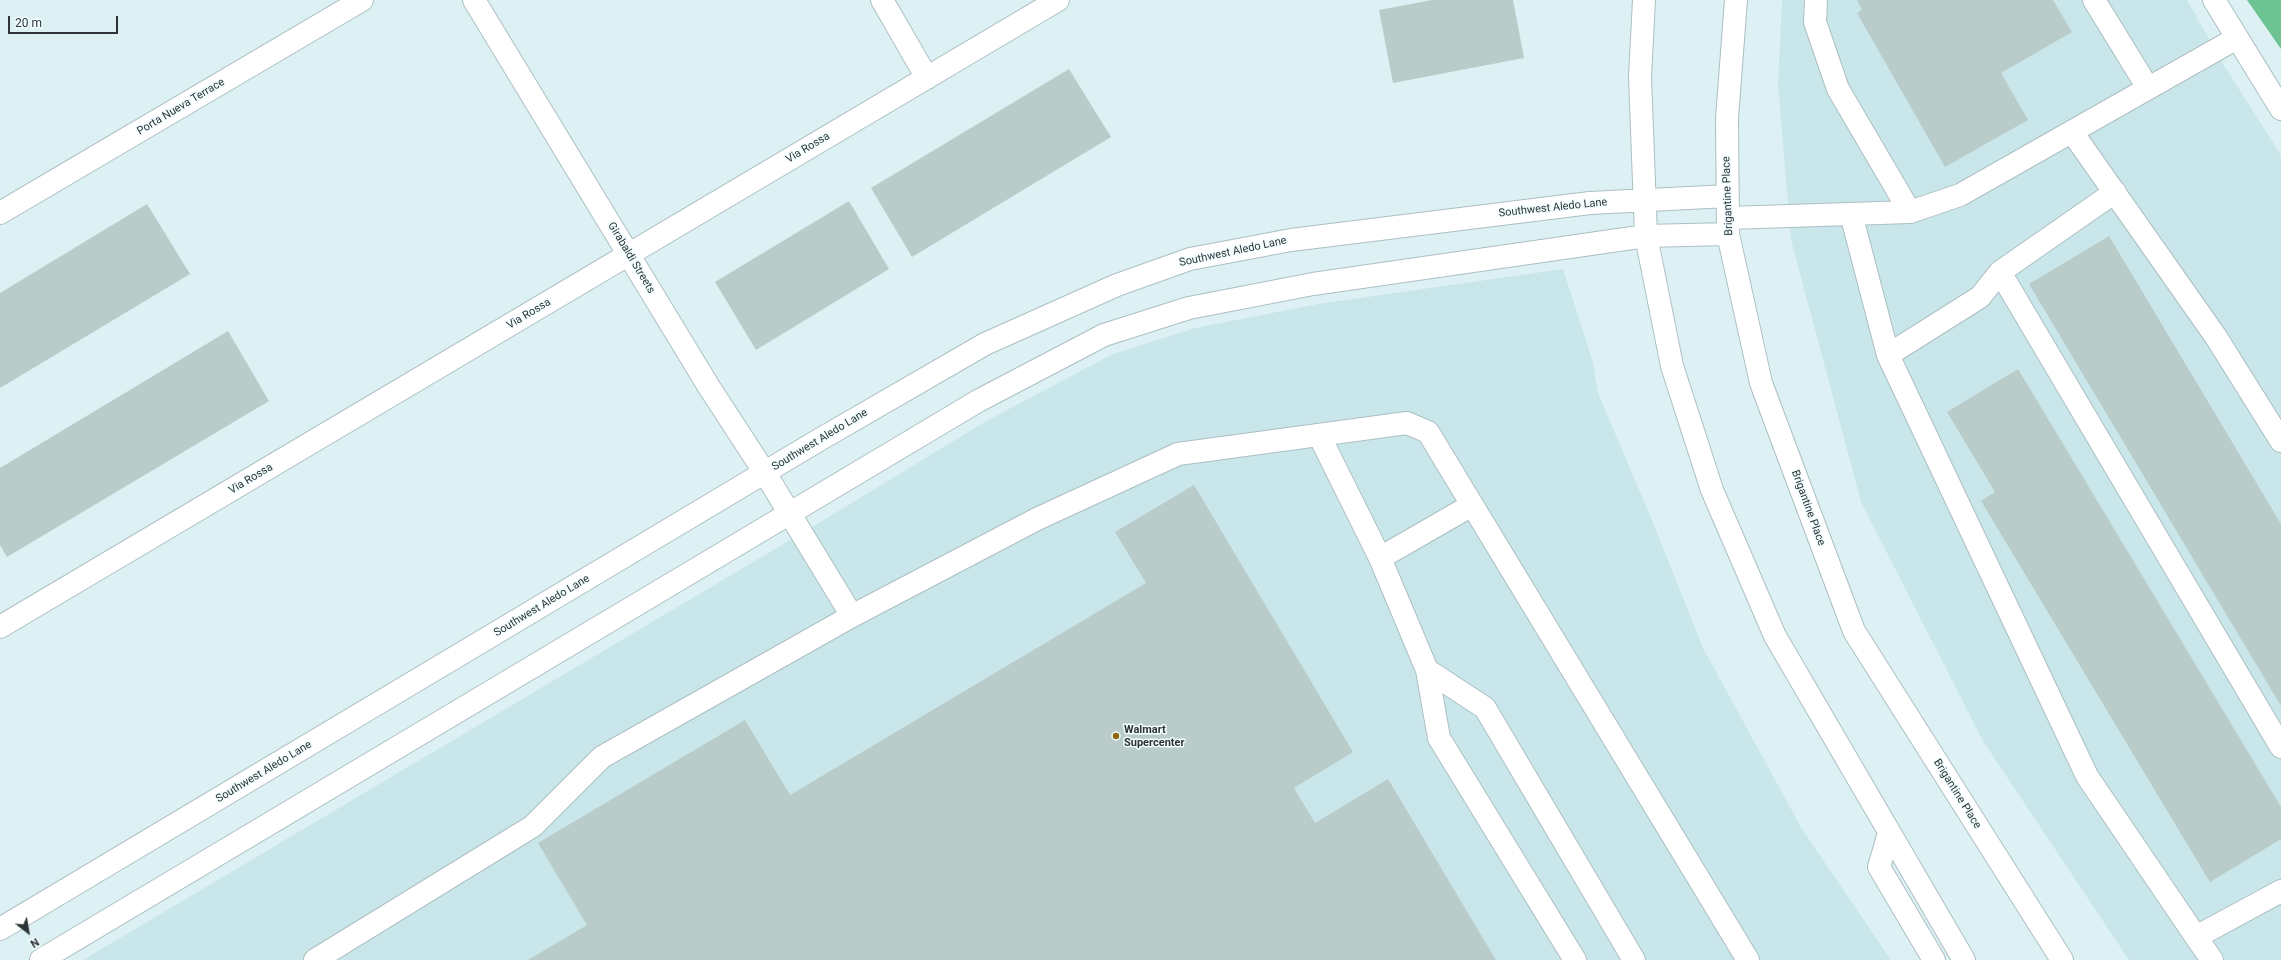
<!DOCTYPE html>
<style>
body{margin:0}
#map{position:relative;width:2281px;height:960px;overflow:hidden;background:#ddf1f5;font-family:Roboto,sans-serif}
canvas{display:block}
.north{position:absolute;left:8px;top:912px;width:40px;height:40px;-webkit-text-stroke:3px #f1fdff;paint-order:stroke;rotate:149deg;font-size:11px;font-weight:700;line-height:16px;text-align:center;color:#2c3435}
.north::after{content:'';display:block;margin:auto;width:14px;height:18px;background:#2c3435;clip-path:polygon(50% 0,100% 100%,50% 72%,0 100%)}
.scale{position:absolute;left:8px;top:16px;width:110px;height:18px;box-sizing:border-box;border:2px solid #2c3435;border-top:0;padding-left:5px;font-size:12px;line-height:14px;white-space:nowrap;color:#2c3435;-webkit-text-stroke:3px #f1fdff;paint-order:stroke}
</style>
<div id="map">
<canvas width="2281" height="960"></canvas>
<div class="north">N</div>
<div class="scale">20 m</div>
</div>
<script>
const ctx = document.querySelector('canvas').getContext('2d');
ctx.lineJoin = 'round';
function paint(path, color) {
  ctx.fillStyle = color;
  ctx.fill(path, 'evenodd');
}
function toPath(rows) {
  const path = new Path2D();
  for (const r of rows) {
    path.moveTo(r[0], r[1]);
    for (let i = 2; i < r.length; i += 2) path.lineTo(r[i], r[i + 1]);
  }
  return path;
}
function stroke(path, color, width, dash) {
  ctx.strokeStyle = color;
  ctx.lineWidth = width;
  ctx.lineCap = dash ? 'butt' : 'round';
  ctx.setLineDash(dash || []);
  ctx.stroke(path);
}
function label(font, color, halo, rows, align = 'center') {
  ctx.font = font + ' Roboto,sans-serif';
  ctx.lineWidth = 3;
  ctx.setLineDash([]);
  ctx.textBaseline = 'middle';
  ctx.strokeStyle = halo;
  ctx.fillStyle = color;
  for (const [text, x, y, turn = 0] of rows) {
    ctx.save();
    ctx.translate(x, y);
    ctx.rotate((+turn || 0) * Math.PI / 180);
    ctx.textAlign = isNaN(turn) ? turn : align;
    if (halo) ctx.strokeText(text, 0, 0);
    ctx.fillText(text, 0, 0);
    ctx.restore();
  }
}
const built = toPath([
 [1782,0,2187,0,2225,67,2281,155,2281,960,2129,960,1983,741,1861,502,1791,240,1778,84],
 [1563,269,1592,359,1598,393,1652,520,1703,648,1802,829,1891,960,83,960,817,524,988,420,1113,354,1195,328,1318,304]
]);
const forest = toPath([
 [2247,0,2281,0,2281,49]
]);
const building = toPath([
 [1432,0,1513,0,1524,58,1393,83,1379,10],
 [1857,0,2053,0,2072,32,2001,73,2028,120,1945,167,1857,13,1862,10],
 [1069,69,1111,137,912,257,871,188],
 [849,201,889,269,756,350,715,282],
 [147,204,190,274,0,388,0,293],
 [2109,236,2281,524,2281,706,2029,284],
 [228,331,269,401,7,557,0,545,0,468],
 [2018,369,2281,807,2281,839,2210,882,1981,501,1995,492,1947,412],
 [1194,485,1353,752,1294,788,1315,823,1388,779,1496,960,528,960,587,925,538,843,745,720,790,795,1146,583,1115,532]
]);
const minor = toPath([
 [474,0,709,387,765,473,852,616],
 [882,0,927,78],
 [1644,0,1640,77,1646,236,1672,366,1712,490,1775,636,1964,960],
 [1736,0,1727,118,1728,234,1761,383,1854,631,2062,960],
 [1816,0,1815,22,1838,89,1910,212],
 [2094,0,2148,88],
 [2214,0,2281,109],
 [2072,132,2216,337,2281,441],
 [2115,192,2000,272,2281,747],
 [0,213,362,0],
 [1851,214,1888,355,2087,776,2196,937,2281,891],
 [1728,218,1910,212,1960,195,2237,38],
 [1888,355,1980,297,2000,272],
 [1319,435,1380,558,1472,505],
 [1380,558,1427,670,1485,708,1634,960],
 [0,627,1058,0],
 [1427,670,1439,738,1575,960],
 [1889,833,1879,867,1934,960],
 [0,929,819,440,985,344,1117,285,1190,259,1291,240,1590,203,1728,196],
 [2196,937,2212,960],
 [41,960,978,401,1104,335,1189,308,1313,284,1646,236,1728,234],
 [315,960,533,826,602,757,852,616,1037,519,1178,454,1407,423,1428,432,1748,960]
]);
const markers = [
 [1116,736,4,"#916810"]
];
const streetNames = [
 ["Porta Nueva Terrace",181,107,-31],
 ["Via Rossa",808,148,-31],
 ["Brigantine Place",1728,196,-92],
 ["Southwest Aledo Lane",1553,208,-6],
 ["Southwest Aledo Lane",1233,252,-12],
 ["Girabaldi Streets",631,258,59],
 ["Via Rossa",529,314,-31],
 ["Southwest Aledo Lane",820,440,-31],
 ["Via Rossa",251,479,-31],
 ["Brigantine Place",1808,508,70],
 ["Southwest Aledo Lane",542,606,-31],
 ["Southwest Aledo Lane",264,772,-31],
 ["Brigantine Place",1957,794,58]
];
const poiNames = [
 ["Walmart",1124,730],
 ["Supercenter",1124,743]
];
paint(built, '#c9e6eb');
paint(forest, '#6ec393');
paint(building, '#b9ccc9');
stroke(minor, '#acbfc3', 24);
stroke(minor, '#fff', 22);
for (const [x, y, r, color] of markers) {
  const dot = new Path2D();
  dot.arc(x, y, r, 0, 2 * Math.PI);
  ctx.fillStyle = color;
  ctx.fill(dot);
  stroke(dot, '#f1fdff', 1.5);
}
label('11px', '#2c3435', '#f1fdff', streetNames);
label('bold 11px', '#2c3435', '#f1fdff', poiNames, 'left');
</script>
